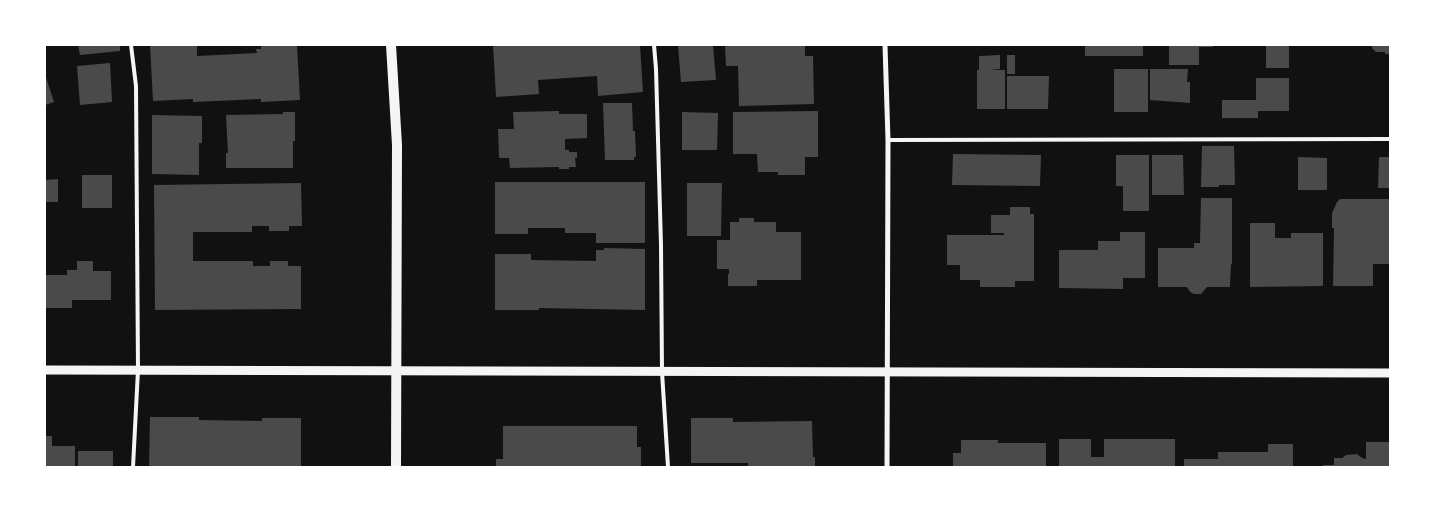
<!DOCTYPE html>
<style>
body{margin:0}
#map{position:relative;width:1435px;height:512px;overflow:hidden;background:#111;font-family:Barlow,sans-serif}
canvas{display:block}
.frame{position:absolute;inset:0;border:46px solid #fff;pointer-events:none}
</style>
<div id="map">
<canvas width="1435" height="512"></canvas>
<div class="frame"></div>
</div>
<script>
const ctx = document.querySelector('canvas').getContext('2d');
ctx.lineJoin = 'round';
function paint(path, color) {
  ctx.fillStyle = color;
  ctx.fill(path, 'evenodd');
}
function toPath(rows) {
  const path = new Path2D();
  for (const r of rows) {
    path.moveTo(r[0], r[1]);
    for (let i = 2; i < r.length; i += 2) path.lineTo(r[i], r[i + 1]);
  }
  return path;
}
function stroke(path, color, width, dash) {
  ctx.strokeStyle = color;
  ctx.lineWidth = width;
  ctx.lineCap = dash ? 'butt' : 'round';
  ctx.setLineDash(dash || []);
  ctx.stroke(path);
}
const building = toPath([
 [78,45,120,45,120,51,80,55],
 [150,45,197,45,197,56,257,53,256,49,261,49,261,45,297,45,300,100,261,102,261,99,193,102,193,99,153,101],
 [493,45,640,45,643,92,598,96,597,76,538,80,539,94,496,97],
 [694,45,713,45,716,80,681,82,678,46],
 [725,45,805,45,805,56,813,56,814,104,739,106,738,66,726,66],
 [1085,45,1143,45,1143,56,1085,56],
 [1169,45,1213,45,1213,47,1199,47,1199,65,1169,65],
 [1266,45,1289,45,1289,68,1266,68],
 [1372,45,1390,45,1390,54,1385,54,1385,52,1376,52,1372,48],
 [1000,55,1000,69,989,70,1005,70,1005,109,977,109,977,70,979,70,979,56],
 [1007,55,1015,55,1015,74,1007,74],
 [110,63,112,102,80,105,77,66],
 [1114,69,1148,69,1148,112,1114,112],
 [1150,69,1188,69,1187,82,1190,82,1190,103,1150,100],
 [45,74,54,102,45,105],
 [1007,76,1049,76,1048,109,1007,109],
 [1256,78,1289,78,1289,111,1258,111,1258,118,1222,118,1222,100,1256,100],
 [603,103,632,103,633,131,635,131,636,157,634,157,634,160,605,160],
 [559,111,559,114,587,114,587,138,565,139,565,150,569,150,569,152,577,152,577,158,575,158,576,167,569,167,569,169,559,169,559,167,510,168,509,158,499,158,498,129,514,129,513,112],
 [818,111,818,157,805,157,805,175,778,175,778,172,758,172,757,154,733,154,733,112],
 [283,112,295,112,295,141,293,141,293,168,226,168,226,153,228,153,226,115,283,114],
 [682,112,718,113,717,150,682,150],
 [152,115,202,116,202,143,199,143,199,175,152,174],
 [1202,146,1234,146,1235,185,1219,185,1219,187,1201,187],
 [953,154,1041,155,1040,186,952,185],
 [1116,155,1149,155,1149,211,1123,211,1123,186,1116,186],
 [1152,155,1183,155,1184,195,1152,195],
 [1298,157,1327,158,1327,190,1298,190],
 [1379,157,1390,157,1390,188,1378,188],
 [82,175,112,175,112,208,82,208],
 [58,179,58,202,45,202,45,180],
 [495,182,645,182,645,243,596,243,596,233,565,233,565,228,528,228,528,234,495,234],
 [301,183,302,226,289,226,289,231,269,231,269,226,252,226,252,232,193,232,193,261,253,261,253,266,270,266,270,261,288,261,288,266,301,266,301,309,155,310,154,185],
 [687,183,722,183,721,236,687,236],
 [1201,198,1232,198,1232,264,1231,264,1230,287,1207,287,1201,294,1194,294,1190,292,1187,287,1158,287,1158,248,1194,248,1194,243,1200,243],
 [1340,199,1390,199,1390,264,1373,264,1373,286,1333,286,1334,228,1332,228,1332,213,1337,202],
 [1010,207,1030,207,1030,214,1034,214,1034,281,1015,281,1015,287,980,287,980,280,960,280,960,265,947,265,947,235,1004,235,1004,233,991,233,991,215,1010,215],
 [739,218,754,218,754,222,776,222,776,232,801,232,801,280,757,280,757,286,728,286,728,274,729,274,729,269,717,269,717,240,730,240,730,222,739,222],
 [1250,223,1275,223,1275,238,1291,238,1291,233,1323,233,1323,286,1250,287],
 [1120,232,1145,232,1145,278,1123,278,1123,289,1059,288,1059,250,1098,250,1098,241,1120,241],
 [604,248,645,249,645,310,539,308,539,310,495,310,495,254,531,254,531,260,596,261,596,250,604,250],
 [77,261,93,261,93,271,111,271,111,300,72,300,72,308,45,308,45,275,67,275,67,270,77,270],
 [150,417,199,417,199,420,262,421,262,418,301,418,301,467,149,467],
 [691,418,733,418,733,422,812,421,813,457,815,457,815,467,748,467,748,463,691,463],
 [503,426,637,426,637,447,641,447,641,467,496,467,496,459,503,459],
 [45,436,52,436,52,446,75,446,75,467,45,467],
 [1059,439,1091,439,1091,457,1104,457,1104,439,1175,439,1175,467,1059,467],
 [961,440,998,440,998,443,1046,443,1046,467,953,467,953,453,961,453],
 [1366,442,1390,442,1390,467,1323,467,1323,465,1334,465,1334,458,1342,458,1346,455,1357,454,1362,458,1366,459],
 [1268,444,1293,444,1293,466,1184,467,1184,459,1218,459,1218,452,1268,452],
 [78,451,113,451,113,467,78,467]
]);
const service = toPath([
 [131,45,136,86,138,370,133,467],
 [654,45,656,69,661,245,662,372,668,467],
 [888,140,1390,139]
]);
const minor = toPath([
 [885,45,888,140,887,467]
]);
const tertiary = toPath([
 [45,370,1390,373]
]);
const secondary = toPath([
 [391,45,397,145,396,467]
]);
paint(building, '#4a4a4a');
stroke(service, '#f5f5f5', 4);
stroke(minor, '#f5f5f5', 5);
stroke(tertiary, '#f5f5f5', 9);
stroke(secondary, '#f5f5f5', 10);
</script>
